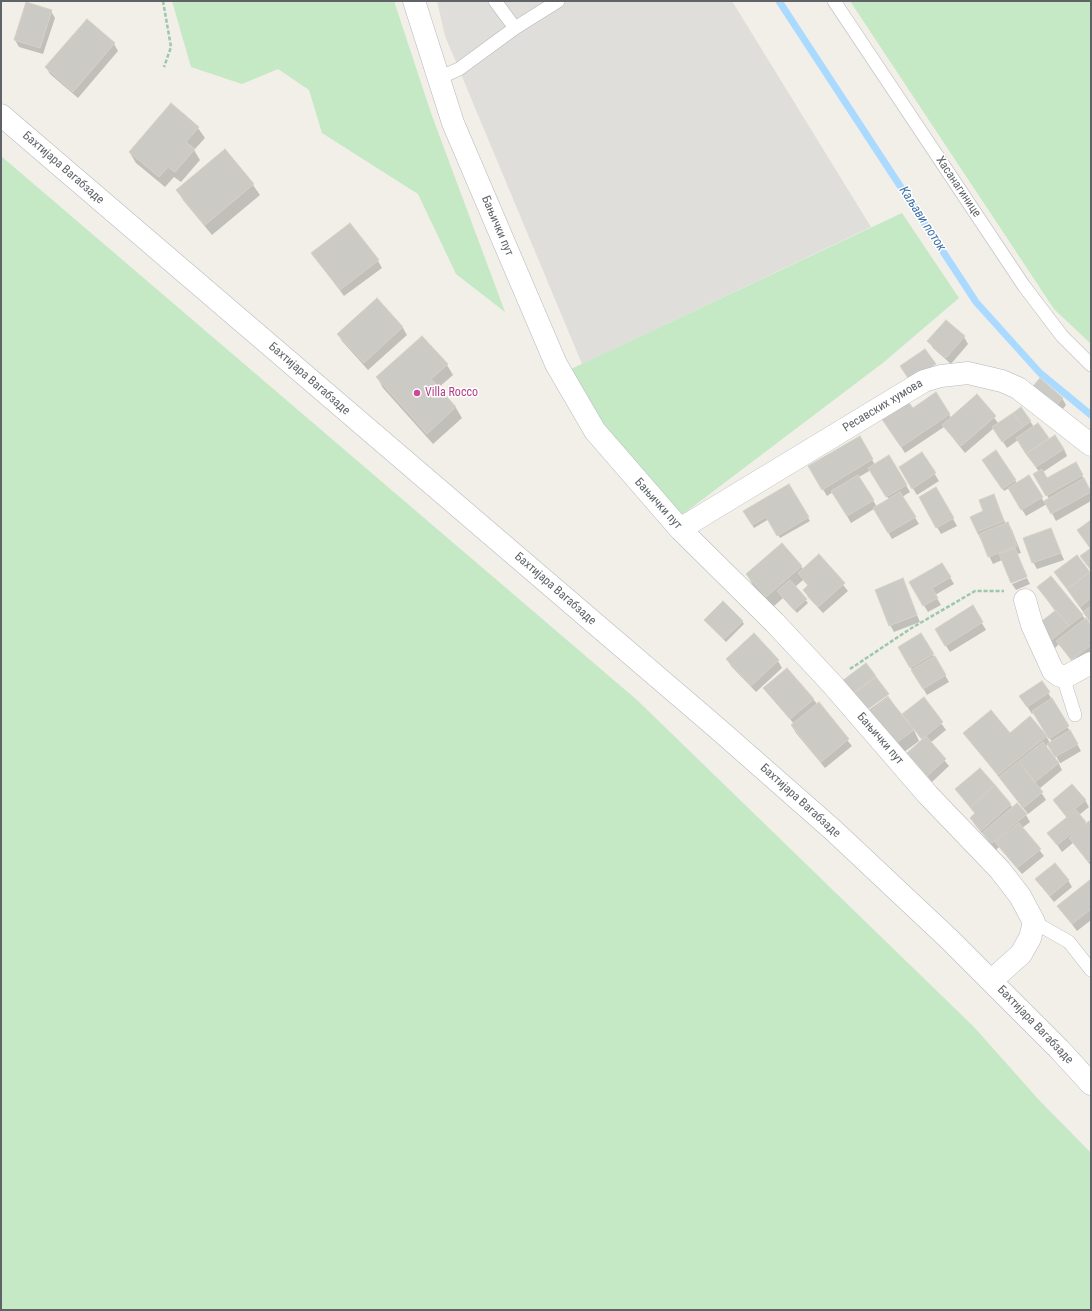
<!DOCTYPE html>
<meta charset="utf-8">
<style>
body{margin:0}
#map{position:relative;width:1092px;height:1311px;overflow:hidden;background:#f1efe8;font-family:"Roboto Condensed",sans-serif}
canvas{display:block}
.frame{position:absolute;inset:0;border:2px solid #5f6368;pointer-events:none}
</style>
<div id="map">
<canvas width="1092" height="1311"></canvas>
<div class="frame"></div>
</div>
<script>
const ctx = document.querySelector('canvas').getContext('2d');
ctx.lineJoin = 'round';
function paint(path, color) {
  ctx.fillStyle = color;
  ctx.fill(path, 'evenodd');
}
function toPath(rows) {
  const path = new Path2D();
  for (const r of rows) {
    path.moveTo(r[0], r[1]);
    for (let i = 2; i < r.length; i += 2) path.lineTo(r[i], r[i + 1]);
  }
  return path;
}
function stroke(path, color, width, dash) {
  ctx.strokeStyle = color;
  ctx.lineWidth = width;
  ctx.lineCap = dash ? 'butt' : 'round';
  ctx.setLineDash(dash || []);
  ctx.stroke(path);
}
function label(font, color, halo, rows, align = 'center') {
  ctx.font = font + ' "Roboto Condensed",sans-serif';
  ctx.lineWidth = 3;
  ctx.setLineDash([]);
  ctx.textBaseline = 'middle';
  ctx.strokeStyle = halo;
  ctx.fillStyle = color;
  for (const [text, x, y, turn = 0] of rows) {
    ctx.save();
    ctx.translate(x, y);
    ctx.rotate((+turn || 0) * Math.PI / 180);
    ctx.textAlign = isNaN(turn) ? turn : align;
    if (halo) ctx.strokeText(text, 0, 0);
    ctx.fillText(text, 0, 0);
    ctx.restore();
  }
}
const industrial = toPath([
 [437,1,732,1,871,227,582,364,445,36]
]);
const green = toPath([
 [172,1,394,1,431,113,505,312,456,274,418,194,322,133,309,90,278,69,242,84,191,67],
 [850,1,1091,1,1091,344,1054,309],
 [1,156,637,700,974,1027,1039,1100,1091,1153,1091,1310,1,1310],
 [902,213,959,298,884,362,678,518,601,428,571,369]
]);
const shadow = toPath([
 [51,11,55,18,43,54,19,47,15,40],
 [87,20,114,44,118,51,78,98,50,74,46,67],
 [198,128,205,138,194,150,200,160,181,182,174,177,165,187,136,163,130,153],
 [225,150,253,185,260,195,212,235,183,200,177,190],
 [312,253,378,261,382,268,344,296],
 [377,299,403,328,407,335,368,370,342,341,338,334],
 [964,337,968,344,951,364,933,348,929,341],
 [447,365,453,375,438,388,456,408,462,418,433,444,383,388,377,377],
 [977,396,999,424,1021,408,1034,427,1038,424,1049,440,1064,449,1067,456,1043,472,1047,479,1075,463,1091,492,1091,501,1056,521,1047,504,1026,516,1009,488,1004,491,985,463,1015,480,1017,484,1029,476,1044,502,1049,499,1035,474,1039,472,1018,440,1007,448,994,428,965,453,944,427,905,453,885,422,912,409,949,414,951,418],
 [1062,398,1066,405,1056,418,1033,399],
 [859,437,875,465,889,456,910,492,902,497,919,524,892,539,874,509,851,523,833,492,827,496,809,466],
 [871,470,889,500,877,507,859,477],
 [922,454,939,481,917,495,904,474],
 [788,485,810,521,780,538,769,519,754,528,744,511],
 [936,488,957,526,941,534,920,497],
 [993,495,1006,524,1008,523,1012,530,1021,553,1017,554,1027,576,1011,582,1002,560,993,564,977,532],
 [1051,529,1064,560,1037,569,1033,562],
 [819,555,848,591,823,613,808,597,804,590,808,586,803,580,795,587,808,603,797,613,783,598,773,607,753,585,747,575,801,566,803,569],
 [1077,556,1091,575,1091,623,1060,579],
 [942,564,954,584,935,595,941,605,928,612,910,583],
 [1027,578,1030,584,1016,590,1012,584],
 [902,580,920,622,894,632,890,625],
 [1038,588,1082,615,1091,627,1091,655,1076,667,1059,644,1055,648,1042,633,1056,612],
 [972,607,986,630,950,652,940,637],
 [742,621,744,624,726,642,707,623],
 [754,634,778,661,782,668,756,692,731,666,727,659],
 [921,635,949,682,927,695,899,648],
 [866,664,887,694,860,714,839,684],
 [1042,682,1081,751,1059,764,1062,770,1039,789,1046,800,1028,814,964,733,1046,736,1050,743,1052,742,1034,712,1032,714,1025,703],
 [1049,744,1060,763,1059,764,1045,747],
 [764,688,813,699,852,746,825,768,796,733,792,726,794,724],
 [888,696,892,702,891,702,908,723,903,714,923,698,946,730,930,743,949,766,932,782,908,753,922,740,913,728,919,741,899,756,861,716],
 [980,769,1013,808,1026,815,1030,822,1022,828,1044,856,1022,874,999,847,996,850,975,825,971,818,975,814,956,789],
 [1085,800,1089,807,1079,815,1087,825,1091,825,1091,866,1073,843,1062,852,1049,833,1067,818,1054,801],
 [1036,880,1068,880,1072,887,1054,902],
 [1091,880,1091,920,1077,931,1058,906]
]);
const stream = toPath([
 [779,1,976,302,1040,373,1091,415]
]);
const building = toPath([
 [26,2,52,10,40,48,14,40,26,2],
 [87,19,115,43,73,92,45,67,87,19],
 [171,103,199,127,186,142,195,149,175,172,168,167,159,177,129,152,171,103],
 [225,149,254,184,205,225,176,190,225,149],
 [350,223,379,260,340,290,311,253,350,223],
 [377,298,403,327,364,363,337,334,377,298],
 [946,320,965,336,946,358,927,341,946,320],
 [422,336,448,364,431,379,456,407,427,434,376,377,422,336],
 [925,349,936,364,910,381,900,366,925,349],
 [1040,378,1063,398,1052,411,1028,392,1040,378],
 [936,392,950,414,901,447,879,415,905,398,913,408,936,392],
 [977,394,996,416,961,446,942,425,977,394],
 [1021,407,1031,421,1023,427,1013,413,1021,407],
 [1013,413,1023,427,1002,442,992,427,1013,413],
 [1038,423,1049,438,1026,454,1016,438,1038,423],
 [1055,435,1064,449,1036,467,1026,454,1055,435],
 [860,436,873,459,822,490,808,466,860,436],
 [996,450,1016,480,1002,489,982,460,996,450],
 [922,452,936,473,912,489,899,467,922,452],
 [889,455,907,485,886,497,868,468,889,455],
 [1076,462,1083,475,1046,496,1033,474,1042,469,1047,478,1076,462],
 [858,475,874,500,847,516,831,491,858,475],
 [1029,475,1043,497,1021,510,1008,488,1029,475],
 [1084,478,1091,492,1051,514,1044,501,1084,478],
 [789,484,809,517,777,536,766,517,752,525,743,511,789,484],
 [936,487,954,518,936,528,919,497,936,487],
 [900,492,916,517,888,533,873,508,900,492],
 [994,494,1004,521,977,532,970,517,983,511,979,500,994,494],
 [1091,520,1091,547,1090,548,1077,530,1091,520],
 [1008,522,1017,546,988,557,979,534,1008,522],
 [1051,528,1061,553,1032,563,1023,538,1051,528],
 [782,543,802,566,766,597,746,574,782,543],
 [1015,548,1027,577,1011,583,999,554,1015,548],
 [1091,548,1091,570,1080,556,1091,548],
 [819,554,845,583,818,607,803,590,808,585,798,573,819,554],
 [1077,555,1090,572,1067,589,1054,572,1077,555],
 [942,563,951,577,932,588,938,598,923,606,909,582,942,563],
 [1090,572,1091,598,1080,607,1067,589,1090,572],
 [1051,576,1083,615,1069,626,1037,587,1051,576],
 [903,578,917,615,889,626,875,590,903,578],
 [790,580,807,599,794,610,777,591,790,580],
 [723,601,743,621,724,639,704,620,723,601],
 [973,605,983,622,945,646,935,629,973,605],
 [1091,606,1091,623,1083,612,1091,606],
 [1056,610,1069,626,1050,641,1037,625,1056,610],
 [1086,618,1091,625,1091,645,1072,660,1056,641,1086,618],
 [754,633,779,660,751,686,726,659,754,633],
 [921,633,934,654,910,668,898,647,921,633],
 [935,656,946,675,923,689,911,670,935,656],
 [866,663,876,676,848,697,838,684,866,663],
 [787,668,814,699,790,719,763,688,787,668],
 [876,677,889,694,860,715,848,698,876,677],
 [1042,681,1050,692,1027,707,1019,696,1042,681],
 [888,697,914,730,892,746,867,714,888,697],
 [924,697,943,722,922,739,902,714,924,697],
 [1052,698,1069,726,1049,739,1032,711,1052,698],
 [819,702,849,739,821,762,791,725,819,702],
 [991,710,1010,733,1030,716,1047,736,998,775,963,733,991,710],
 [1070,730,1078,744,1055,757,1047,744,1070,730],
 [926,736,946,759,927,776,907,753,926,736],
 [1043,742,1059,763,1035,782,1019,761,1043,742],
 [1018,762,1043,792,1023,808,999,777,1018,762],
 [980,768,995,785,970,807,955,789,980,768],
 [1072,784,1086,800,1066,816,1053,800,1072,784],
 [995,785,1011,804,981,831,970,818,975,813,970,807,995,785],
 [1017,803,1027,814,992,843,982,833,1017,803],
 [1076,810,1086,822,1057,845,1047,833,1076,810],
 [1089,821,1091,824,1091,860,1089,862,1069,838,1089,821],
 [1019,823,1041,849,1017,868,995,842,1019,823],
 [1055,863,1069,880,1050,896,1035,879,1055,863],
 [1091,879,1091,909,1072,924,1057,906,1091,879]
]);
const path = toPath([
 [163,1,171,47,164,67],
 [850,669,910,629,975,591,1004,591]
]);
const lane = toPath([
 [495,1,515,28],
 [834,1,1024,286,1062,336,1091,365],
 [439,78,459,69,515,28,558,1],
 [1063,677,1075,715],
 [1034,922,1069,942,1091,970]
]);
const street = toPath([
 [414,1,453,123,556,364,595,431,680,529,775,623,832,684,928,795,1000,870,1020,896,1034,922,1030,938,1021,954,992,980],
 [680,529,924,381,941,376,968,373,1002,381,1018,388,1091,445],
 [1025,600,1032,625,1053,671,1060,676,1067,676,1091,663]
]);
const secondary = toPath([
 [1,115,717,728,833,830,949,939,1059,1049,1091,1084]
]);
const markers = [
 [417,393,4,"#d1479c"]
];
const streetNames = [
 ["Бахтијара Вагабзаде",63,168,41],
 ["Хасанагинице",958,187,56],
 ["Бањички пут",497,226,67],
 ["Бахтијара Вагабзаде",309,379,41],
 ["Ресавских хумова",883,406,-31],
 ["Бањички пут",658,504,48],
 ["Бахтијара Вагабзаде",555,589,41],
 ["Бањички пут",880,739,49],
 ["Бахтијара Вагабзаде",800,801,42],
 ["Бахтијара Вагабзаде",1035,1025,46]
];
const hotelNames = [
 ["Villa Rocco",425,393]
];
const waterNames = [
 ["Каљави поток",922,219,57]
];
paint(industrial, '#e0deda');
paint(green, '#c5e8c5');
paint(shadow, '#0003');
stroke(stream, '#aadaff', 7);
paint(building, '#cccac5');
stroke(building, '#d6d1c6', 1);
stroke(lane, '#b5b8bc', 14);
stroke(street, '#b5b8bc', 23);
stroke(secondary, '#b6babf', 23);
stroke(path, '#9cc7a9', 2.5, [4, 2]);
stroke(lane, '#fff', 13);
stroke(street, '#fff', 22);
stroke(secondary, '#fff', 22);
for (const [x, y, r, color] of markers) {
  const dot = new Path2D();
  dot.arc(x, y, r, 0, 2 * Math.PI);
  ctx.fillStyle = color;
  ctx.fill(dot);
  stroke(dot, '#fff', 1.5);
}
label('12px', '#5f6368', '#fff', streetNames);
label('12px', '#b23c85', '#fff', hotelNames, 'left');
label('italic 13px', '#4174aa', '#fff', waterNames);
</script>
